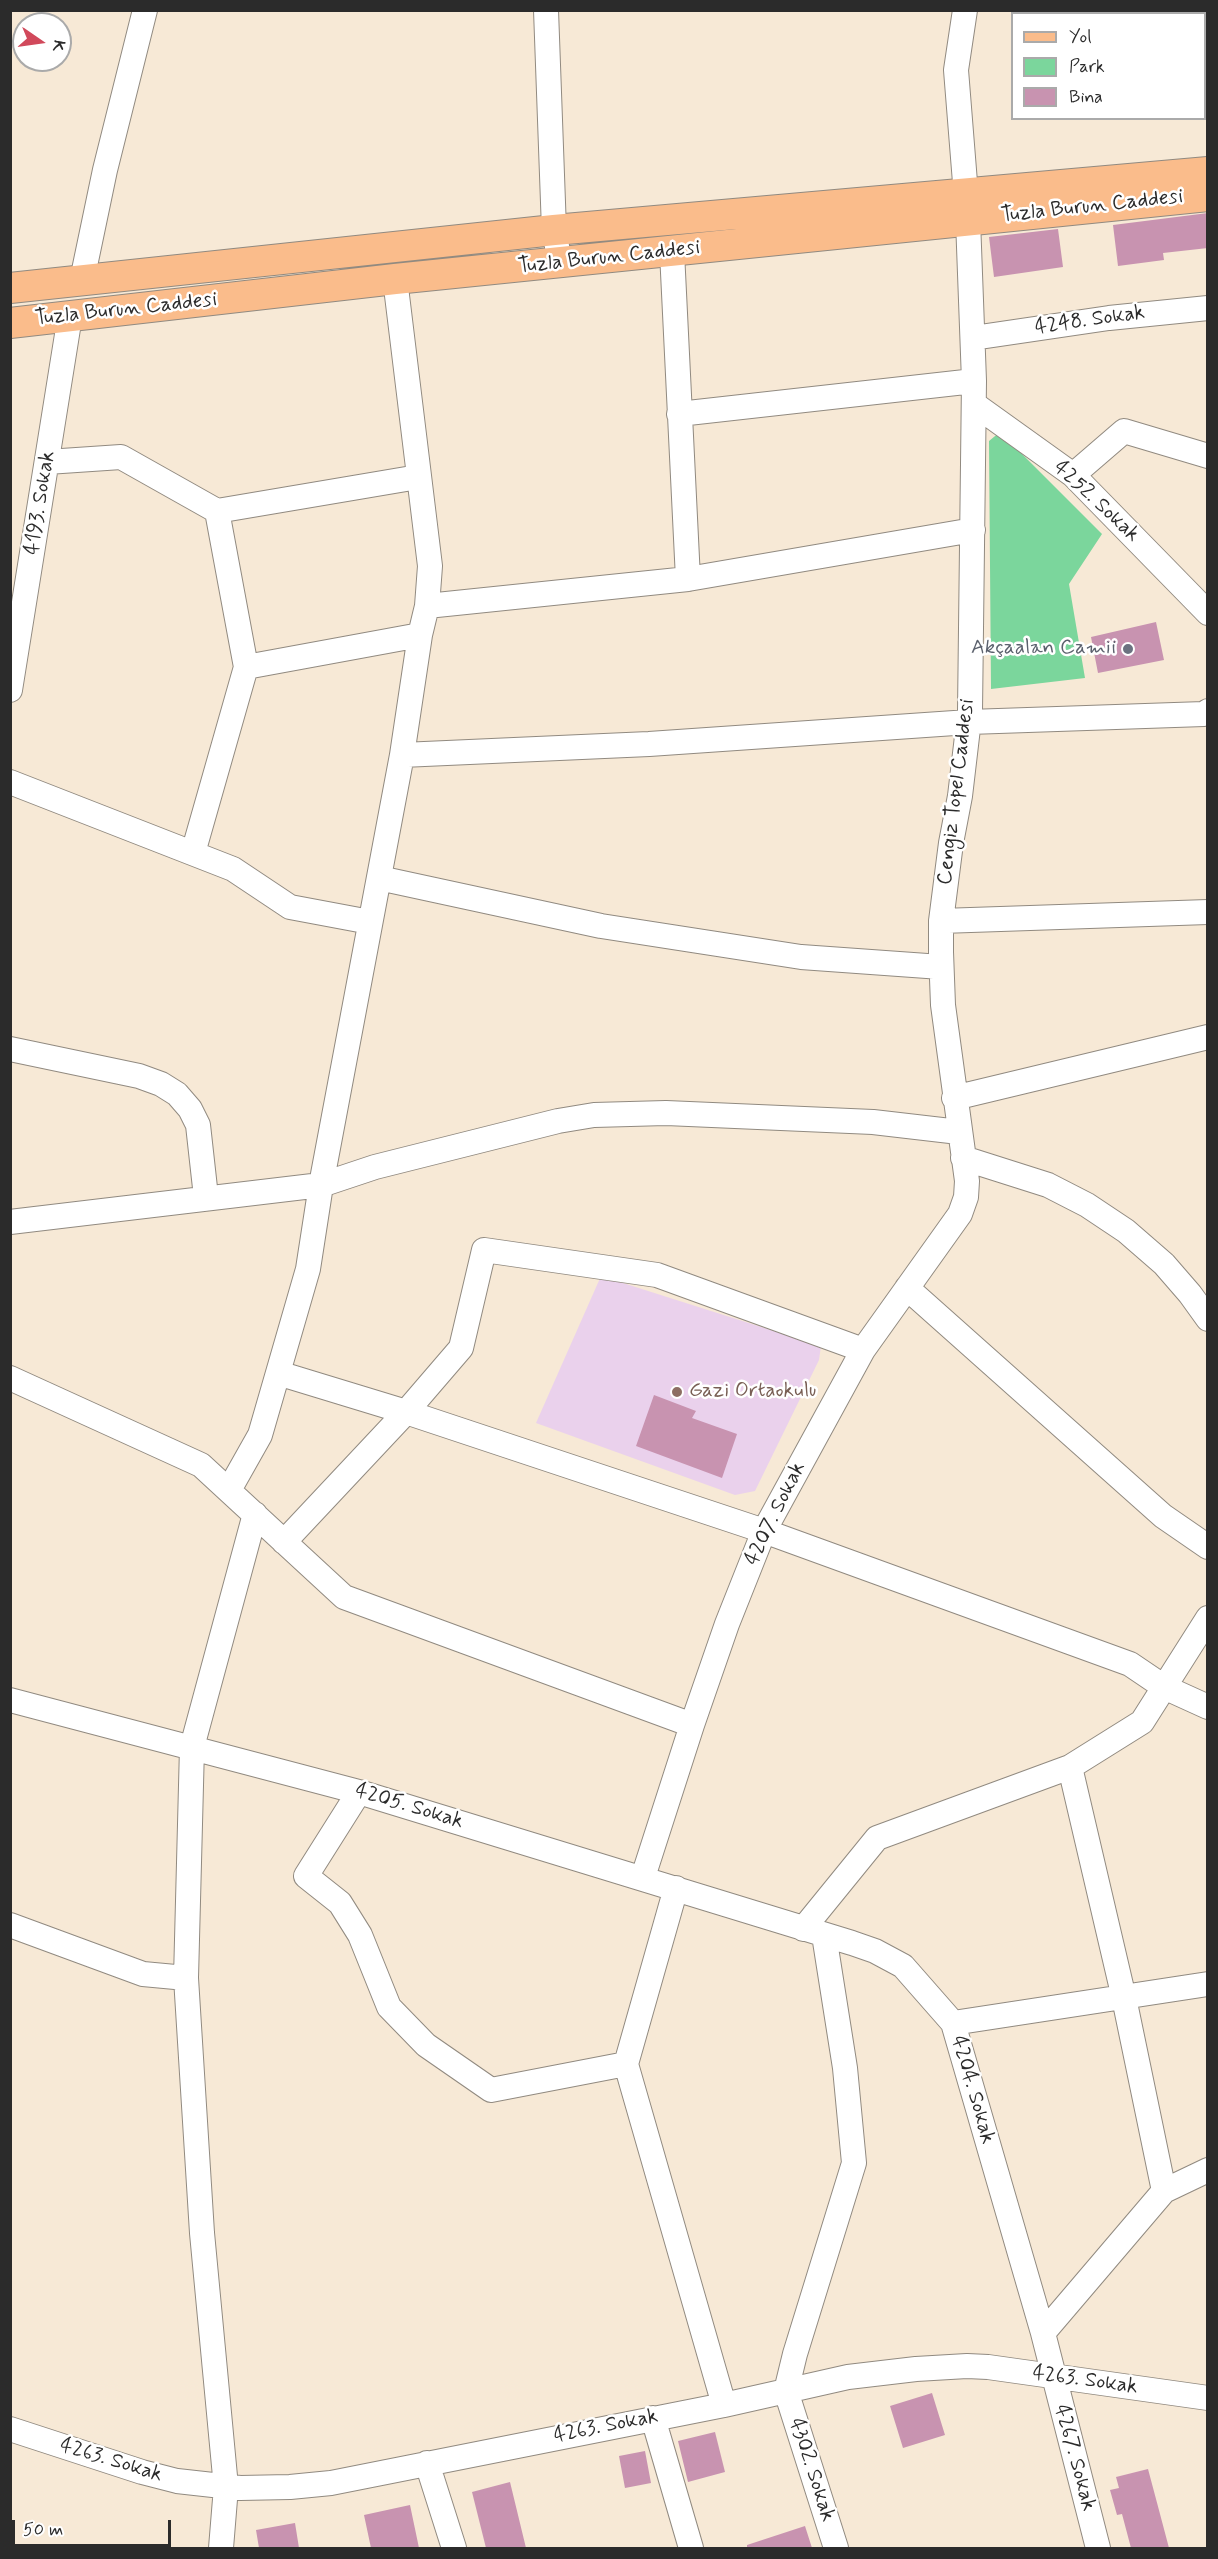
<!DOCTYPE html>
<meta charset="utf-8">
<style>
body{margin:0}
#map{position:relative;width:1218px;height:2559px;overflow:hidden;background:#f7e9d6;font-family:Mynerve,sans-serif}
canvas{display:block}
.frame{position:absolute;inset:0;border:12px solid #2b2b2b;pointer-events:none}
.legend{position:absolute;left:1011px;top:12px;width:195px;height:108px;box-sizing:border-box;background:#fff;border:2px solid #aaa;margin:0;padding:8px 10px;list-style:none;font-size:18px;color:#2b2b2b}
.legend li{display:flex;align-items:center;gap:12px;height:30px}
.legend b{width:30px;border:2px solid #aaa}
.north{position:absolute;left:12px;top:12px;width:60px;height:60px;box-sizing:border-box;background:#fff;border:2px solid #aaa;border-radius:50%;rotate:103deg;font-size:16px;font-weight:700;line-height:24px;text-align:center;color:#2b2b2b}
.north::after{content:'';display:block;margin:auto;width:21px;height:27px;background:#d1495b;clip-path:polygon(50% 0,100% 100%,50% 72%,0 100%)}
.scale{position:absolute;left:12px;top:2520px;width:159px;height:27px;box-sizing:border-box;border:3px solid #2b2b2b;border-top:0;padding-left:8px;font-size:18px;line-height:21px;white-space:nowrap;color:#2b2b2b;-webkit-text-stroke:4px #fff;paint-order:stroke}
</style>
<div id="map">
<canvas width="1218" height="2559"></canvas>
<div class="frame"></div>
<ul class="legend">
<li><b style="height:8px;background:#fabc8b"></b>Yol</li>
<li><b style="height:16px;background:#7bd69c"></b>Park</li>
<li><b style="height:16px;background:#c893b0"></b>Bina</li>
</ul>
<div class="north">K</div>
<div class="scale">50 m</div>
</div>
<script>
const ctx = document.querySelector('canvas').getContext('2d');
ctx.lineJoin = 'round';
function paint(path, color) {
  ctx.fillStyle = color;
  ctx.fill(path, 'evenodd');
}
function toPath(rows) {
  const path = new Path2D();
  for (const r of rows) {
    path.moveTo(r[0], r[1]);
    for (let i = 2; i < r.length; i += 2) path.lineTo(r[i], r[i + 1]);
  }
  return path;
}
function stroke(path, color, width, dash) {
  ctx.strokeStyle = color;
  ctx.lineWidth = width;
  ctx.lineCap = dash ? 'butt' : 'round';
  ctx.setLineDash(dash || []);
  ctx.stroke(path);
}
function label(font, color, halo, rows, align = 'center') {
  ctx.font = font + ' Mynerve,sans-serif';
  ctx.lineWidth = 5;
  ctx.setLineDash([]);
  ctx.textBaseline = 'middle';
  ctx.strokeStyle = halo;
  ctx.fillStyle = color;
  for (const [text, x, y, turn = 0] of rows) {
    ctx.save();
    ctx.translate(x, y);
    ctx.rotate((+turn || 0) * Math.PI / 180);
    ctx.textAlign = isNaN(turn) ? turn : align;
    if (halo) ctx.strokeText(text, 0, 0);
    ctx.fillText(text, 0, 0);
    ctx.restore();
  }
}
const built = toPath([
 [601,1276,821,1346,819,1360,755,1491,735,1495,536,1423]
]);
const green = toPath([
 [1000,432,1102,534,1069,584,1085,678,991,689,989,441]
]);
const building = toPath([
 [1208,213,1208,248,1163,253,1164,260,1118,266,1113,225],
 [1058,229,1063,267,994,277,989,237],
 [1156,622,1164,660,1098,673,1091,637],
 [654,1395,696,1411,692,1418,737,1434,722,1478,636,1446],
 [932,2393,945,2435,903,2448,890,2406],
 [715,2432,725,2472,688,2482,678,2441],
 [645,2451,651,2483,625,2488,619,2456],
 [1148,2469,1160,2514,1169,2548,1131,2548,1122,2514,1117,2515,1110,2490,1119,2488,1116,2477],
 [510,2482,526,2548,486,2548,472,2492],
 [410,2505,419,2548,371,2548,364,2515],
 [295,2523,299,2548,259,2548,256,2530],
 [805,2526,812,2548,747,2548,747,2545]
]);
const minor = toPath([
 [546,10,554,230,560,263],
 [672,252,688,579],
 [82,280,105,170,145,10],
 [973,338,1109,318,1208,308],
 [974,404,1073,475,1208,613],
 [679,414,974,381],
 [47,462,121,457,217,511,418,477],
 [1073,475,1124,431,1208,456],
 [427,606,688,579,973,530],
 [246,667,420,635],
 [10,690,70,316],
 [402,755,649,744,969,722,1204,714,1208,711],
 [10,782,233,869,290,907,370,922],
 [193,853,246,667,217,511],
 [379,878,601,926,801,957,941,967],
 [941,921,1208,912],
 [10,1049,139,1076,161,1084,177,1094,190,1109,198,1125,206,1197],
 [954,1098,1208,1037],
 [963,1158,1048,1185,1087,1205,1126,1231,1164,1264,1190,1294,1208,1319],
 [10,1222,321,1185,375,1167,558,1121,594,1115,666,1113,873,1122,959,1132],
 [907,1288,1163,1516,1208,1547],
 [278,1373,406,1412,764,1531,1130,1664,1164,1687,1208,1707],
 [10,1378,201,1465,344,1597,692,1725],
 [229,1490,260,1435,308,1269,321,1185,402,755,420,635,427,606,430,566,395,279],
 [284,1542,406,1412,461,1348,484,1250,657,1275,863,1350],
 [10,1700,359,1792,852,1943,875,1951,903,1966,953,2023,1043,2333,1098,2548],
 [1070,1767,1124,1998,1164,2191],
 [359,1792,306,1876,340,1903,360,1935,389,2007,426,2045,491,2090,626,2064],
 [643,1877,692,1725,727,1624,764,1531,863,1350,960,1214,966,1197,967,1181,943,1005,941,952,941,921,951,843,960,796,970,711,974,381,968,220,956,70,965,10],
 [676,1888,626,2064,724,2405],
 [10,1925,143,1974,186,1978],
 [803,1929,877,1838,1070,1767,1142,1722,1208,1618],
 [824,1935,845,2068,854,2163,795,2354,786,2391,836,2548],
 [953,2023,1208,1984],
 [1043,2333,1164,2191,1208,2170],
 [653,2418,691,2548],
 [10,2429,142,2472,177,2481,240,2488,290,2487,331,2483,724,2405,848,2377,916,2369,967,2366,988,2367,1208,2398],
 [427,2463,454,2548],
 [221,2548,226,2487,202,2233,186,1978,192,1747,255,1514]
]);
const major = toPath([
 [10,288,554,230,1208,172],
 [10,323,395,279,1208,196]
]);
const markers = [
 [1128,649,6,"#6b7280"],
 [677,1392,6,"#8d6e63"]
];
const streetNames = [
 ["Tuzla Burun Caddesi",1092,207,-6],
 ["Tuzla Burun Caddesi",609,258,-6],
 ["Tuzla Burun Caddesi",126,310,-6],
 ["4248. Sokak",1090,321,-8],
 ["4252. Sokak",1096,502,43],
 ["4193. Sokak",41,503,-81],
 ["Cengiz Topel Caddesi",957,792,-83],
 ["4207. Sokak",776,1514,-64],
 ["4205. Sokak",409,1807,17],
 ["4204. Sokak",972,2090,74],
 ["4263. Sokak",1085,2381,8],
 ["4263. Sokak",606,2427,-11],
 ["4267. Sokak",1074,2458,75],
 ["4263. Sokak",111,2461,17],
 ["4302. Sokak",811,2470,72]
];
const worshipNames = [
 ["Akçaalan Camii",1116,649]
];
const educationNames = [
 ["Gazi Ortaokulu",689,1392]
];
paint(built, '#ead1ec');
paint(green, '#7bd69c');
paint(building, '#c893b0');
stroke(minor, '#918a80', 26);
stroke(major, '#918a80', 32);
stroke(minor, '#fff', 24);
stroke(major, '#fabc8b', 30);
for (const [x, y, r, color] of markers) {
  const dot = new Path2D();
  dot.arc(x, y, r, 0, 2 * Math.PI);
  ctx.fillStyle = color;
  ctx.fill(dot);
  stroke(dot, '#fff', 2);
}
label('21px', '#2b2b2b', '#fff', streetNames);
label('21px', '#5b616d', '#fff', worshipNames, 'right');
label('21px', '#785e54', '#fff', educationNames, 'left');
</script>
